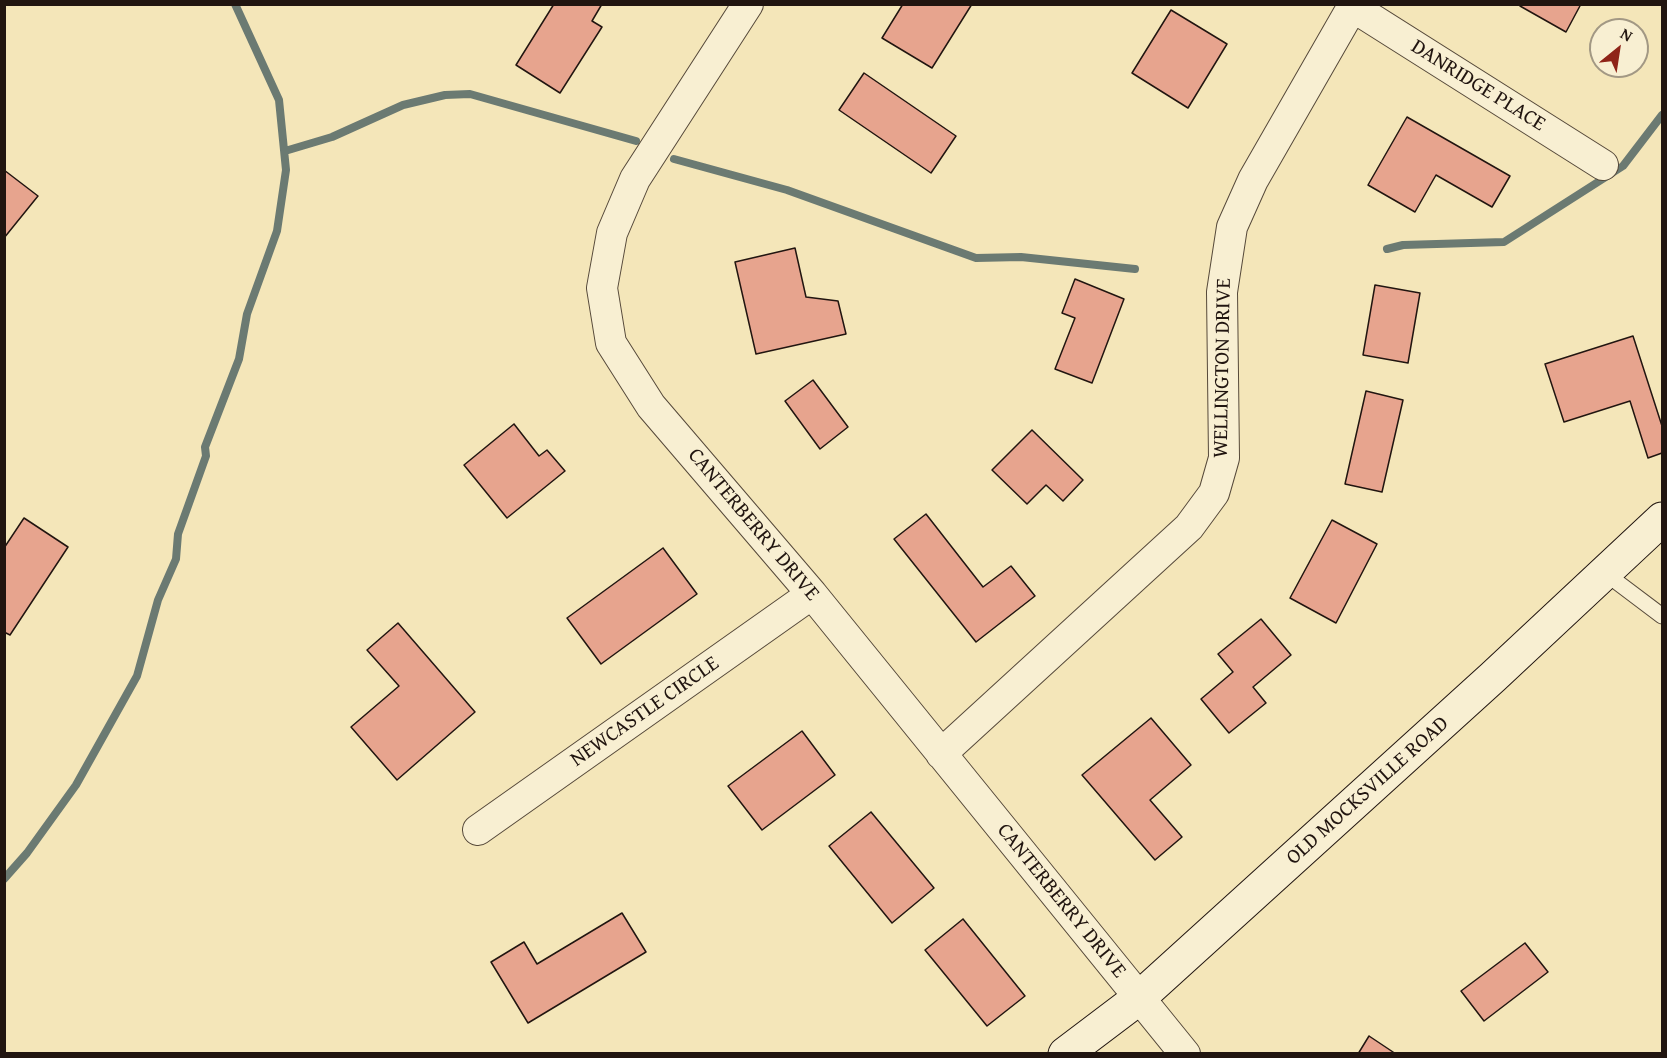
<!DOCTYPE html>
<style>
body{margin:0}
#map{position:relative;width:1667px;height:1058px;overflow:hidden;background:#f4e6b9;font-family:"Gentium Book Plus",serif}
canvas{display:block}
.frame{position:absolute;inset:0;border:6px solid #211510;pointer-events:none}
.north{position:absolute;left:1589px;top:18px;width:60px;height:60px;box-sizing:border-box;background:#f8efd2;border:2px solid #a29884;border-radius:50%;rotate:30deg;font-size:16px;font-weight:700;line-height:24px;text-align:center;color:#211510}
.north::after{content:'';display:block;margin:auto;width:21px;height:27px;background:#8f2418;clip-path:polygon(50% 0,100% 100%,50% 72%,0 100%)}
</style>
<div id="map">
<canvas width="1667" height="1058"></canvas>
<div class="frame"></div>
<div class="north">N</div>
</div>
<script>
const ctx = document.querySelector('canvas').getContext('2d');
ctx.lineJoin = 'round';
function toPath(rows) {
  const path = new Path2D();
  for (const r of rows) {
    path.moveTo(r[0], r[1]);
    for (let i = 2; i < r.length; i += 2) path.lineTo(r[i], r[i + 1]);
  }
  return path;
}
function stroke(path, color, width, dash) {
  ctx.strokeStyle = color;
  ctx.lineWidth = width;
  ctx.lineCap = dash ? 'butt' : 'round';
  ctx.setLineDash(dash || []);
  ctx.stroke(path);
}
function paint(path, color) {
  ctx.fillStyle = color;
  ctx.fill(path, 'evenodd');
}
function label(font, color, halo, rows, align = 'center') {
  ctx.font = font + ' "Gentium Book Plus",serif';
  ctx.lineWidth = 5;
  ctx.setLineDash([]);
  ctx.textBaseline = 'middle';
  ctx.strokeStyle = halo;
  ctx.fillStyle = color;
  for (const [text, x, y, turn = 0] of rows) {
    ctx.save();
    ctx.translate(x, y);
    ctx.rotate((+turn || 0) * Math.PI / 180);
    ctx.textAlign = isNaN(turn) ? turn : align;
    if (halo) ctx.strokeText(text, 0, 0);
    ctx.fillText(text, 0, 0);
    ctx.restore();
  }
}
const stream = toPath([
 [285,151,332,137,403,105,445,95,470,94,636,141],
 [674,159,787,190,976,258,1021,257,1135,269],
 [1387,249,1403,245,1504,242,1623,166,1662,115],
 [4,879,27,853,76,785,137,676,158,600,176,559,178,534,206,456,205,447,239,359,247,314,277,231,286,170,279,100,235,4]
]);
const building = toPath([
 [554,4,602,4,592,21,602,27,560,93,516,65,554,4],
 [903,4,972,4,932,68,882,38,903,4],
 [1521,4,1581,4,1566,32,1520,6,1521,4],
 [1171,10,1227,44,1188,108,1132,73,1171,10],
 [864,73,956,136,931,173,839,110,864,73],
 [1407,117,1510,176,1492,207,1436,175,1415,212,1368,185,1407,117],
 [4,170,38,196,4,238,4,170],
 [795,248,806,297,838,301,846,334,756,354,735,262,795,248],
 [1075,279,1124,299,1092,383,1055,369,1075,318,1062,313,1075,279],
 [1375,285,1420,293,1408,363,1363,355,1375,285],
 [1633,336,1662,426,1662,453,1648,458,1630,401,1564,422,1545,364,1633,336],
 [813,380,848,427,820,449,785,401,813,380],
 [1366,391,1403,400,1382,492,1345,484,1366,391],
 [514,424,539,456,547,450,565,471,507,518,464,465,514,424],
 [1032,430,1083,480,1063,501,1046,485,1027,504,992,470,1032,430],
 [926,514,983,587,1011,566,1035,596,976,642,894,539,926,514],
 [24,518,68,547,10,635,4,632,4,548,24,518],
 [1332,520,1377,544,1336,623,1290,598,1332,520],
 [663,548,697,594,601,664,567,618,663,548],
 [1261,619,1291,655,1253,687,1266,703,1229,733,1201,699,1233,672,1218,654,1261,619],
 [398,623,475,712,397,780,351,727,399,686,367,650,398,623],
 [1151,718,1191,765,1150,800,1182,837,1155,860,1082,775,1151,718],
 [802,731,835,775,762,830,728,786,802,731],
 [871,812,934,888,892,923,829,846,871,812],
 [622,913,646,952,528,1023,491,962,524,942,537,964,622,913],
 [963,919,1025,996,987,1026,925,950,963,919],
 [1525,943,1548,972,1484,1021,1461,991,1525,943],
 [1369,1036,1396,1054,1358,1054,1369,1036]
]);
const lane = toPath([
 [1605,573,1662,616]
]);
const street = toPath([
 [748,4,635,179,612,233,602,288,611,343,651,406,812,594,1185,1054],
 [1353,7,1603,165],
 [941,754,1189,527,1214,493,1224,458,1222,292,1232,227,1253,180,1354,4],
 [478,830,812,594]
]);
const secondary = toPath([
 [1065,1054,1139,998,1493,677,1662,519]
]);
const streetNames = [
 ["DANRIDGE PLACE",1478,86,32],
 ["WELLINGTON DRIVE",1223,368,-89],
 ["CANTERBERRY DRIVE",753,525,50],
 ["NEWCASTLE CIRCLE",645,712,-35],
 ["OLD MOCKSVILLE ROAD",1368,791,-42],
 ["CANTERBERRY DRIVE",1061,901,51]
];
stroke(stream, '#6b7a72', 8);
paint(building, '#e7a48e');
stroke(building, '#211510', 1.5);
stroke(lane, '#56493a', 17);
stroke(street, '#56493a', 32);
stroke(secondary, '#211510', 35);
stroke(lane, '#f8efd2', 15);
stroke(street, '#f8efd2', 30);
stroke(secondary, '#f8efd2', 33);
label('21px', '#211510', '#f8efd2', streetNames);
</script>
